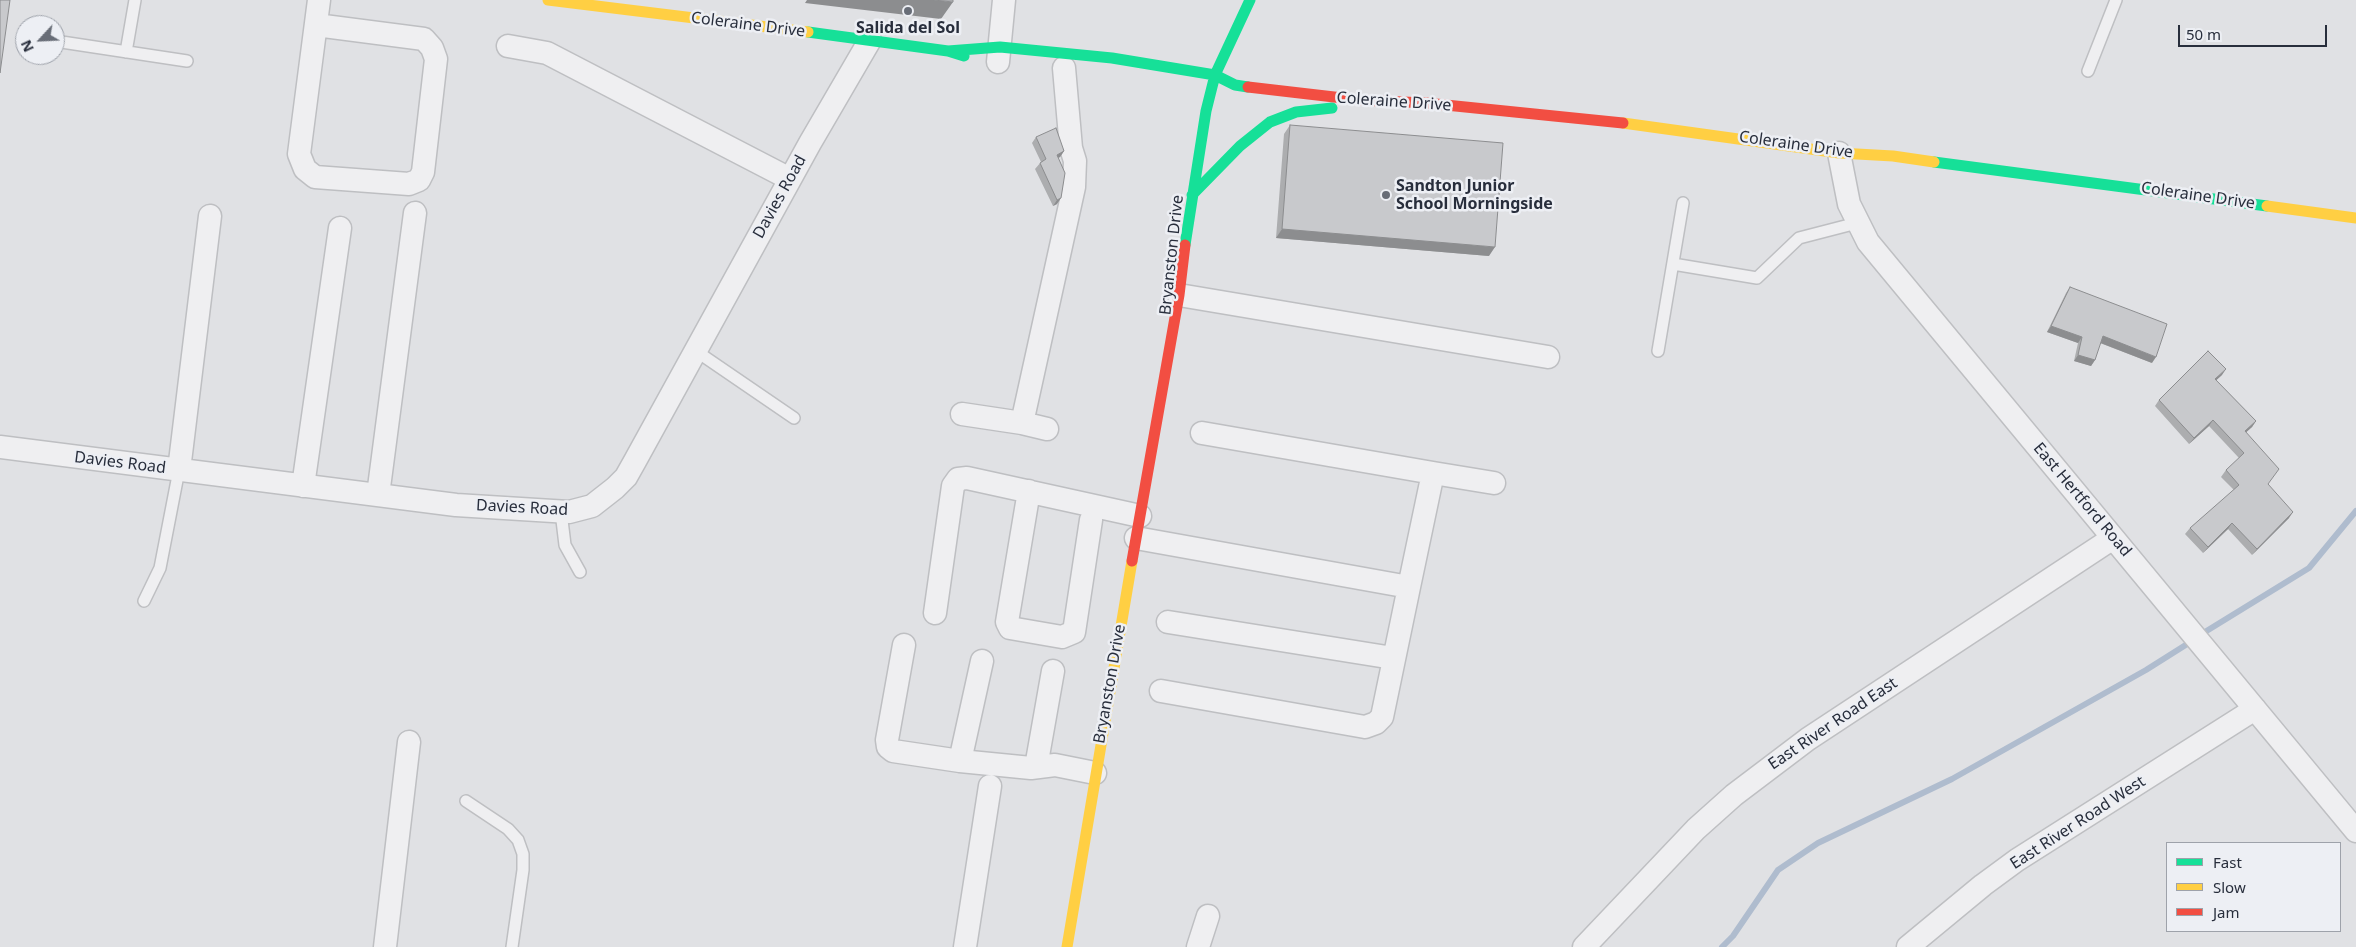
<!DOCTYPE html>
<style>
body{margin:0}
#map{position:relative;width:2356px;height:947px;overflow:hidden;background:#e0e1e4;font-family:"Noto Sans",sans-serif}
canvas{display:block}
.legend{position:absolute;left:2166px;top:842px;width:175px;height:90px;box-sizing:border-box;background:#edeff4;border:1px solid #9ea2aa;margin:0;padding:6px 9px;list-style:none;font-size:15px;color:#282e3c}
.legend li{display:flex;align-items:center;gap:10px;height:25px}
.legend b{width:25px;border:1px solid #9ea2aa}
.north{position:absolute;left:15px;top:15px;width:50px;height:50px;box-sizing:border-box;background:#edeff4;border:1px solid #9ea2aa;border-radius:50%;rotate:245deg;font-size:14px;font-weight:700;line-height:20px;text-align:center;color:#282e3c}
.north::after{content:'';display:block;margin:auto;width:18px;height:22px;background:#686d77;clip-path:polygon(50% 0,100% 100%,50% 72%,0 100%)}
.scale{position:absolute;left:2178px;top:25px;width:149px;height:22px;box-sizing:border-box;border:2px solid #282e3c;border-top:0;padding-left:6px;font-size:15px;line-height:18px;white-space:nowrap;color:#282e3c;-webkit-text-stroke:4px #edeff4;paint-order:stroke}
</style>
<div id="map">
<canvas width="2356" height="947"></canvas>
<ul class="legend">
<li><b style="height:6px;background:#16e098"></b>Fast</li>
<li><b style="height:6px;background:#ffcf43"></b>Slow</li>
<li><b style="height:6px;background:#f24e42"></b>Jam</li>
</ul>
<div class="north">N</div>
<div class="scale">50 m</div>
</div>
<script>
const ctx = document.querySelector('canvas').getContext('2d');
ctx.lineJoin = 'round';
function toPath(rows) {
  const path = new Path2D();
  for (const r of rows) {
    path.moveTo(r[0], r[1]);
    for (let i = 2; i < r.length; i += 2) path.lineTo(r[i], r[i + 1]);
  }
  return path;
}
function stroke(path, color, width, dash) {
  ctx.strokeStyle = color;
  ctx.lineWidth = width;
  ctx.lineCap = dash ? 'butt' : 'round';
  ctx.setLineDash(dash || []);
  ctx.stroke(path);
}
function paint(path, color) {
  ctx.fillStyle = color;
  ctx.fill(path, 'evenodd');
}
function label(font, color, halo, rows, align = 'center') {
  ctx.font = font + ' "Noto Sans",sans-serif';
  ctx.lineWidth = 5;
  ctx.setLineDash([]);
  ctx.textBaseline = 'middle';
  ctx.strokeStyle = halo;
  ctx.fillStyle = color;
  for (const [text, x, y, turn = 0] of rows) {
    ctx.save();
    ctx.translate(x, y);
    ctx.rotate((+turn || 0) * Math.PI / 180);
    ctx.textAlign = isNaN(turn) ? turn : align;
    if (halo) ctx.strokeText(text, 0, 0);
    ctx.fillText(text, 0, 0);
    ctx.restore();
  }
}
const stream = toPath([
 [2200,635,2309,568,2356,511],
 [1722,947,1733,936,1778,870,1818,843,1952,779,2146,670,2192,641]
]);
const lane = toPath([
 [55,41,187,61],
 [126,52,135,0],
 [2088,71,2116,0],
 [1673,264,1757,278,1799,238,1857,223],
 [696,351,794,418],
 [1658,351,1683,203],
 [561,512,565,545,580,572],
 [144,601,160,568,179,470],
 [466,801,508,829,518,840,523,854,523,870,512,947]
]);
const street = toPath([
 [316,25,424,39,432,48,436,59,423,172,419,180,409,184,315,177,305,169,299,154,319,0],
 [508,46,547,53,790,179],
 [998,62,1004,0],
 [1839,153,1849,204,1868,242,2356,831],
 [1179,295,1548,357],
 [962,414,1022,423,1074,187,1075,161,1071,148,1064,68],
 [1022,423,1047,429],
 [0,447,456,505,569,512,592,506,615,488,626,477,635,461,810,143,870,40],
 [179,470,210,216],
 [1433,473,1494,483],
 [303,486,340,228],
 [1029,491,1007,622,1010,628,1062,637,1074,632,1091,520],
 [378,495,415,213],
 [1136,538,1409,587,1433,473,1202,433],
 [935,613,953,486,958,479,967,478,1140,516],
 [1168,622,1393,658],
 [904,645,887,740,888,747,893,751,960,761,1031,768,1055,765,1095,773],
 [1161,691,1365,727,1376,723,1382,717,1409,587],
 [960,761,982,661],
 [1036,767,1053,671],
 [385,947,409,742],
 [965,947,990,786],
 [1198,947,1208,916],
 [1584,947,1696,829,1734,795,1808,739,2113,538],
 [1908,947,1983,885,2017,860,2255,709]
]);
const fast = toPath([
 [808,32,948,51,964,56],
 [948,51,1000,47,1112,58,1215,75,1235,85,1248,87],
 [1934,162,2267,206],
 [1192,195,1240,146,1270,122,1296,112,1332,108],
 [1185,245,1206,111,1215,75,1250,0]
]);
const slow = toPath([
 [548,0,808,32],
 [1623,123,1839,153,1893,156,1934,162],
 [2267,206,2356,218],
 [1067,947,1132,561]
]);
const jam = toPath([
 [1248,87,1360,100,1426,103,1623,123],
 [1132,561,1179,295,1185,245]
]);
const wall = toPath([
 [1290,125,1489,256,1276,238,1284,134],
 [1036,137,1064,151,1060,157,1058,158,1057,204,1053,206,1035,169,1041,162,1032,143],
 [2070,287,2152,363,2100,343,2095,360,2091,366,2074,361,2078,343,2047,332,2066,293],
 [2222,375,2216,380,2256,421,2252,427,2246,432,2268,484,2289,518,2252,555,2228,529,2203,553,2185,534,2190,528,2234,490,2221,477,2226,470,2239,458,2209,426,2189,444,2155,406,2159,400]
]);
const shadedWall = toPath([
 [807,0,934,0,953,2,941,19,805,3],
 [1064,151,1060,157,1052,161,1057,155],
 [1061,198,1057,204,1053,206,1057,200],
 [1282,229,1495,247,1489,256,1276,238],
 [2051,326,2082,337,2078,343,2047,332],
 [2103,336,2156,357,2152,363,2098,342],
 [2078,355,2095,360,2091,366,2074,361],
 [2226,369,2222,375,2211,385,2215,379],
 [2213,420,2209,426,2189,444,2194,438],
 [2256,421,2252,427,2241,437,2245,431],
 [2293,512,2289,518,2252,555,2257,549],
 [2232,523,2228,529,2203,553,2208,547]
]);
const building = toPath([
 [0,0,10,0,0,73,0,0],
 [934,0,953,0,953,2,934,0],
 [1290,125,1503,143,1495,247,1282,229,1290,125],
 [1056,128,1064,151,1057,155,1065,173,1061,198,1057,200,1040,163,1046,159,1036,137,1056,128],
 [2070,287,2167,324,2156,357,2103,336,2095,360,2078,355,2082,337,2051,326,2070,287],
 [2208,351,2226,369,2215,379,2256,421,2245,431,2279,469,2268,484,2293,512,2257,549,2232,523,2208,547,2190,528,2239,485,2226,470,2244,453,2213,420,2194,438,2159,400,2208,351]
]);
const markers = [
 [908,11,5,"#686d77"],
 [1386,195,5,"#686d77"]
];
const streetNames = [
 ["Coleraine Drive",748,25,7],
 ["Coleraine Drive",1394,102,4],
 ["Coleraine Drive",1796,145,8],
 ["Coleraine Drive",2198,196,8],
 ["Davies Road",780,197,-61],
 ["Bryanston Drive",1172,255,-84],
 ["Davies Road",120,463,7],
 ["East Hertford Road",2082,500,50],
 ["Davies Road",522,508,3],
 ["Bryanston Drive",1110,684,-80],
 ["East River Road East",1833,724,-34],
 ["East River Road West",2078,823,-33]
];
const poiNames = [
 ["Salida del Sol",908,28],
 ["Sandton Junior",1396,186,"left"],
 ["School Morningside",1396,204,"left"]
];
stroke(stream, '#afbcce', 6);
stroke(lane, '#bebfc2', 14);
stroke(street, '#bebfc2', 25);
stroke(lane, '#efeff1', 11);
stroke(street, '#efeff1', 22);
stroke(fast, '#16e098', 11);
stroke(slow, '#ffcf43', 11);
stroke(jam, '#f24e42', 11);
paint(wall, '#acadaf');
paint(shadedWall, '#8c8d8f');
paint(building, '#c8c9cc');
stroke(building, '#8c8d8f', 1);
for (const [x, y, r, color] of markers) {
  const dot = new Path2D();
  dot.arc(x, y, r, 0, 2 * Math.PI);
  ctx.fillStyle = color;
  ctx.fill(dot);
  stroke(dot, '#edeff4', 2);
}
label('16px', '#282e3c', '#edeff4', streetNames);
label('bold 16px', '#282e3c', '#edeff4', poiNames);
</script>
